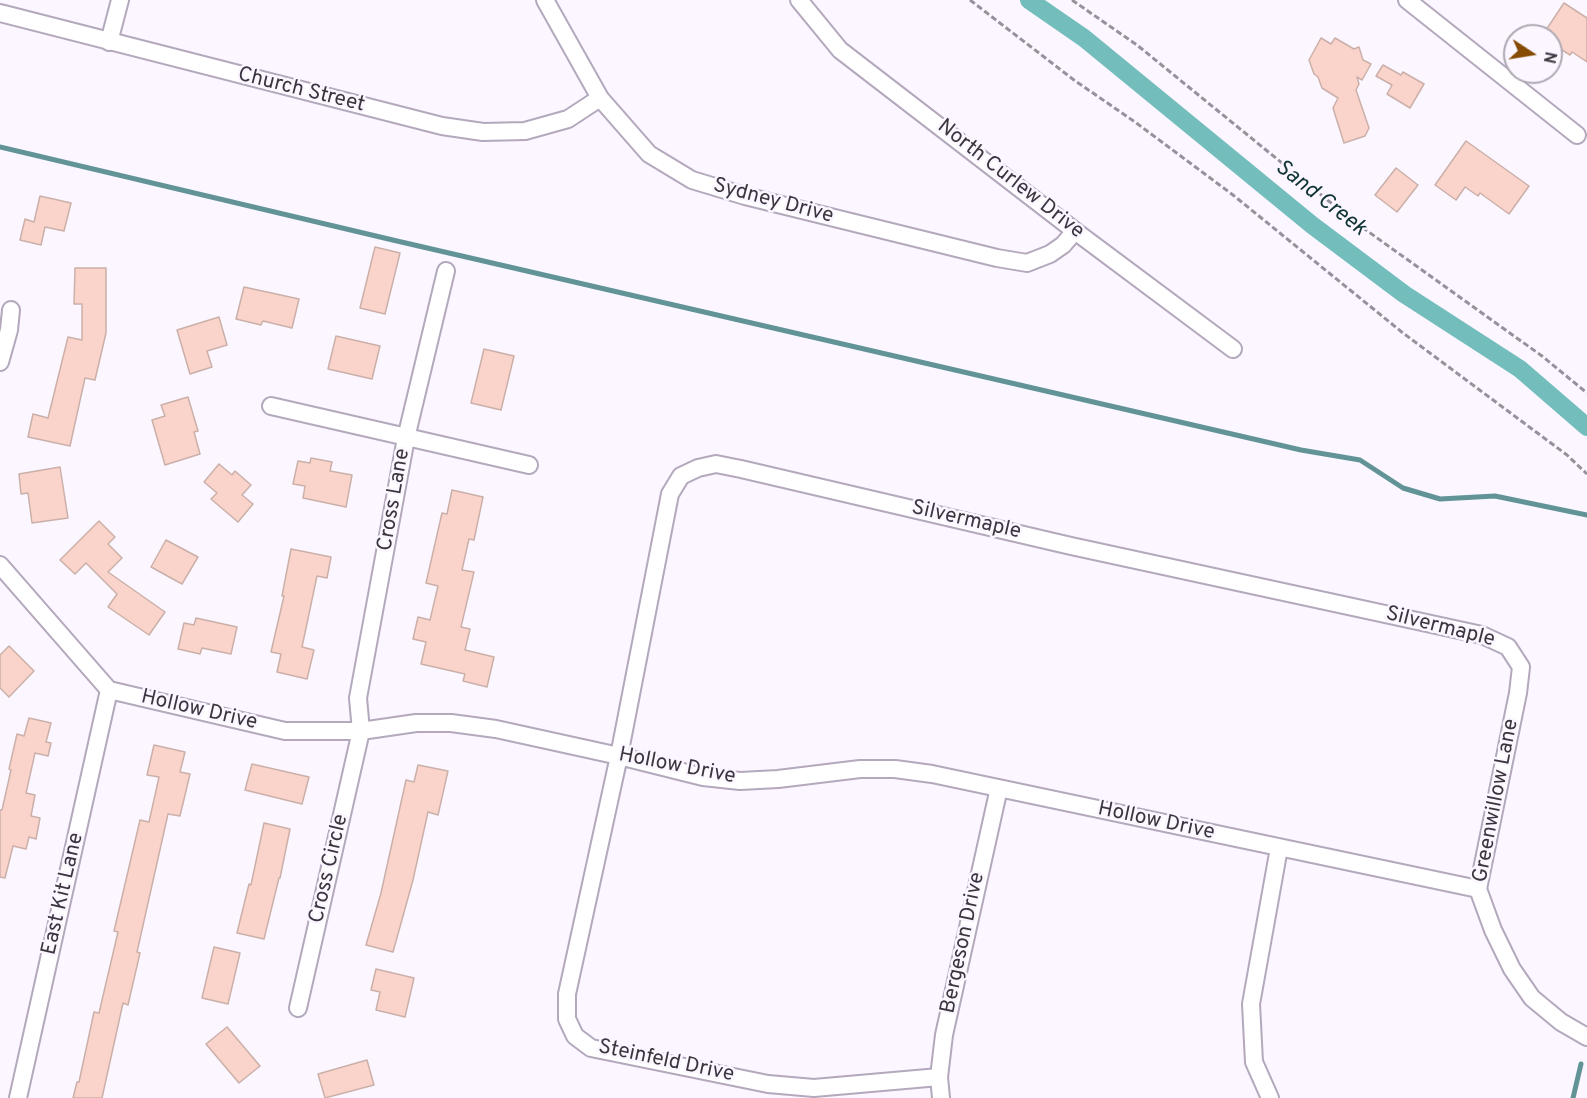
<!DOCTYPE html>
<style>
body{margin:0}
#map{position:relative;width:1587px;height:1098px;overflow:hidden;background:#fbf6ff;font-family:Overpass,sans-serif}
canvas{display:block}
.north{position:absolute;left:1503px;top:24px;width:60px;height:60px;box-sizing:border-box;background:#fbf6ff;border:2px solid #aea9b2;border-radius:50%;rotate:102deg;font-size:16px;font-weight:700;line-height:24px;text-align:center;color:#3a353e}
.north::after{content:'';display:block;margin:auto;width:21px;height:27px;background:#874c04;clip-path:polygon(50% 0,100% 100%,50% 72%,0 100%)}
</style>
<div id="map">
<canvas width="1587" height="1098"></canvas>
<div class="north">N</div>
</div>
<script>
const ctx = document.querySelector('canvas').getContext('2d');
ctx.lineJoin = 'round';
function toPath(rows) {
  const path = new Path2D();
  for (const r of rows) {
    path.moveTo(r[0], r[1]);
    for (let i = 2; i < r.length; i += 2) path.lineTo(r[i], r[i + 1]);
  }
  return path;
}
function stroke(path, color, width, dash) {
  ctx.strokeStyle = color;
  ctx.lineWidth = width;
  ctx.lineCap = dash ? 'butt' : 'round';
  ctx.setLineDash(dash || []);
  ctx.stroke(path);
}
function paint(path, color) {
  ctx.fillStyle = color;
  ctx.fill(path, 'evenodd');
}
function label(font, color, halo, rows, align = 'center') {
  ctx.font = font + ' Overpass,sans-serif';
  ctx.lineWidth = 5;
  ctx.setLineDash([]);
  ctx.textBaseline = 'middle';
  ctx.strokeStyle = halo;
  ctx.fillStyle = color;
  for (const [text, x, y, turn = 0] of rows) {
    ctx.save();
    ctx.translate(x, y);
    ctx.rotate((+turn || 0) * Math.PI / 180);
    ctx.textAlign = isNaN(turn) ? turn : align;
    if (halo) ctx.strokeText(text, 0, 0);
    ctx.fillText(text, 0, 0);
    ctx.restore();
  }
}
const stream = toPath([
 [0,147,397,241,1301,450,1360,460,1403,488,1440,499,1495,496,1587,515],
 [1573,1098,1581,1064]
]);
const canal = toPath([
 [1029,0,1084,38,1312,225,1404,294,1520,369,1587,427]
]);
const building = toPath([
 [1564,3,1587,18,1587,62,1572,52,1570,55,1551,43,1551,36,1542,36,1564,3],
 [1321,38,1331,44,1335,38,1354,49,1359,47,1363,60,1371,64,1362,80,1357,77,1359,84,1356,90,1369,128,1365,136,1344,143,1333,108,1338,98,1322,88,1318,77,1314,74,1309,60,1321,38],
 [1383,65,1401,75,1403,72,1424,84,1410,108,1387,94,1392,85,1376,76,1383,65],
 [1466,141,1529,186,1509,214,1480,193,1478,196,1465,187,1456,200,1435,185,1466,141],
 [1396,168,1418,185,1397,212,1375,195,1396,168],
 [40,196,71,203,64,231,45,227,41,245,20,240,25,219,34,222,40,196],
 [375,247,400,253,385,314,360,308,375,247],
 [75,268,106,268,106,333,95,380,85,378,70,446,28,437,33,414,48,418,68,337,82,340,82,304,74,304,75,268],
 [244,287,299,299,292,328,263,321,261,325,236,319,244,287],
 [219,317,227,345,207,351,212,367,190,374,177,330,219,317],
 [336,336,380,346,372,379,328,369,336,336],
 [484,349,514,356,501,410,471,403,484,349],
 [188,397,198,431,194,432,200,454,165,465,152,420,165,416,161,405,188,397],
 [311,458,332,462,330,471,352,475,346,507,303,498,305,486,293,484,298,461,310,463,311,458],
 [219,464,232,475,235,471,251,485,242,495,253,504,238,522,211,499,217,493,204,482,219,464],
 [60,467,68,518,32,523,28,493,21,494,19,474,60,467],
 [452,490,483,497,474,540,469,539,462,570,474,572,461,627,470,629,465,650,494,657,487,687,463,681,465,674,421,664,426,642,413,639,418,617,430,620,438,586,426,583,442,513,447,514,452,490],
 [99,521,115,537,108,544,122,558,108,572,165,612,149,635,108,607,117,594,86,563,75,574,60,560,99,521],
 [166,540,198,557,182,584,151,567,166,540],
 [291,549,331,557,327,578,317,576,302,647,314,650,307,679,277,672,281,654,271,652,284,596,282,596,291,549],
 [196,618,237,627,231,654,202,648,200,654,178,649,184,623,194,625,196,618],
 [9,646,34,671,9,697,0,688,0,655,9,646],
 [29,718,51,723,46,742,51,743,48,756,35,753,26,793,35,795,31,816,40,818,36,839,29,837,26,849,13,846,5,878,0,877,0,810,2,810,11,770,9,769,17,734,24,736,29,718],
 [154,745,185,752,180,772,190,774,180,816,168,814,137,952,140,953,128,1005,123,1003,102,1098,73,1098,77,1082,79,1082,94,1012,99,1013,118,932,114,931,140,820,149,822,159,777,147,775,154,745],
 [252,764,309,777,302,804,245,790,252,764],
 [418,765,448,771,438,815,428,812,413,880,393,952,366,945,381,893,406,780,414,782,418,765],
 [264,823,290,829,280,878,279,878,264,939,237,933,249,884,251,885,264,823],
 [214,947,240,953,228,1004,202,998,214,947],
 [376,969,414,978,405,1017,376,1010,380,992,371,990,376,969],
 [227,1027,260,1066,239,1083,206,1044,227,1027],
 [367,1060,374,1085,325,1098,318,1074,367,1060]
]);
const path = toPath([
 [970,0,1074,80,1135,122,1233,195,1403,333,1567,455,1587,474],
 [1072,0,1137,45,1352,220,1542,356,1587,393]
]);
const minor = toPath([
 [545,0,600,98,649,154,692,180,745,196,997,258,1027,263,1050,254,1063,245,1075,231],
 [799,0,840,50,1075,231,1233,349],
 [1407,0,1577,135],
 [0,13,442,126,483,132,525,131,568,119,600,98],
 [109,42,120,0],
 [0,362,9,330,11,310],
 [271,406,529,465],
 [0,565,109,690,285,731,361,731,416,723,451,723,496,729,619,756,703,777,740,781,778,779,860,769,895,769,932,774,1478,889],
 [298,1008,361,731,358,698,406,438,446,271],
 [939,1077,814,1088,768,1084,591,1048,575,1036,567,1019,567,994,619,756,670,494,681,476,698,468,716,464,741,469,1071,546,1482,635,1508,647,1521,667,1518,693,1478,889,1493,930,1512,969,1532,998,1561,1022,1587,1037],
 [18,1098,109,690],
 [941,1098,939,1077,944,1035,999,788],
 [1270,1098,1254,1062,1251,1004,1279,848]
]);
const streetNames = [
 ["Church Street",301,91,14],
 ["North Curlew Drive",1010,180,38],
 ["Sydney Drive",773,202,15],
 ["Cross Lane",395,500,-80],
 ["Silvermaple",966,521,13],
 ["Silvermaple",1440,628,14],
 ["Hollow Drive",199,711,13],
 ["Hollow Drive",677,767,11],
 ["Greenwillow Lane",1497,801,-79],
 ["Hollow Drive",1156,822,12],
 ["Cross Circle",330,869,-77],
 ["East Kit Lane",64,894,-77],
 ["Bergeson Drive",964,943,-78],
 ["Steinfeld Drive",666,1062,12]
];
const waterNames = [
 ["Sand Creek",1320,199,38]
];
stroke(stream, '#629497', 5);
stroke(canal, '#73bdbd', 18);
paint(building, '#fad4cb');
stroke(building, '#cbb0a9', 1.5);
stroke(minor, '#b4a8bd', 20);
stroke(path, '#96919a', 3, [6, 3]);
stroke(minor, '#fff', 16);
label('21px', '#3a353e', '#fbf6ff', streetNames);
label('italic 22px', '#0f3434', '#fbf6ff', waterNames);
</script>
